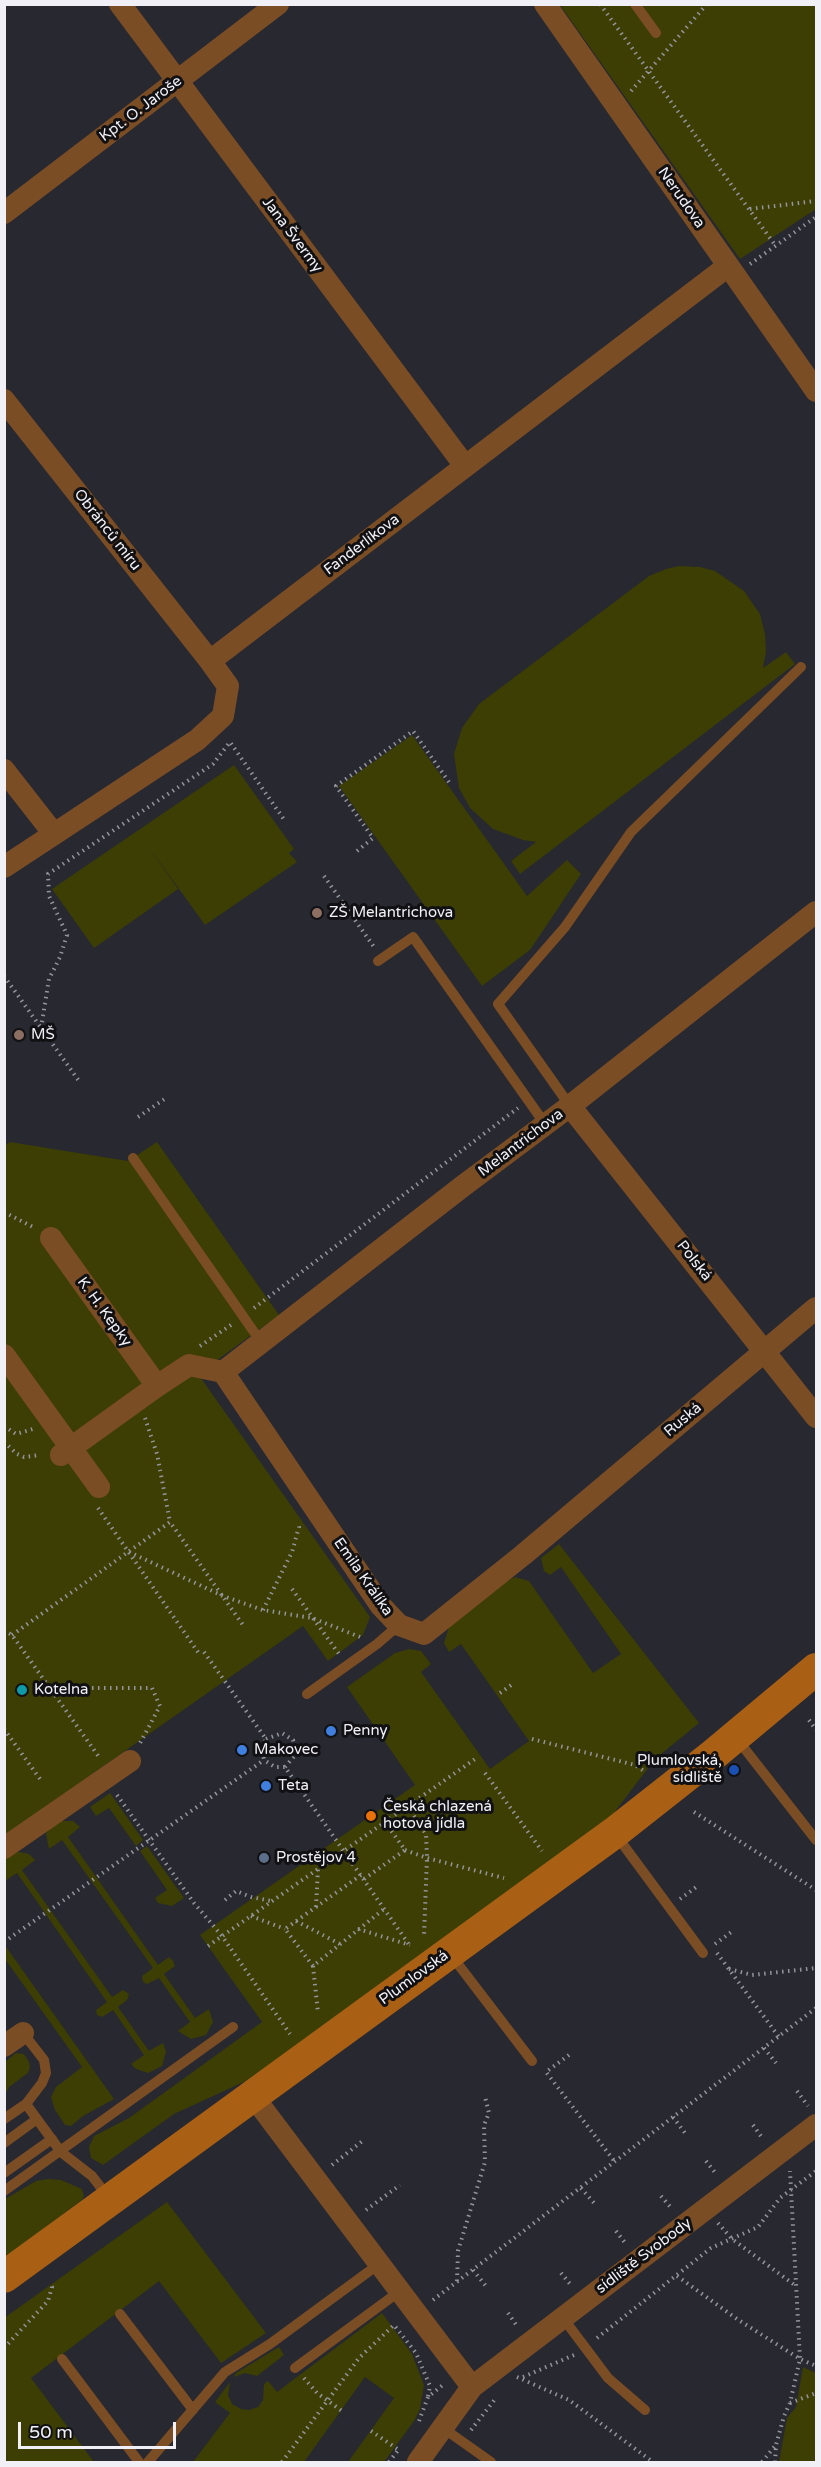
<!DOCTYPE html>
<meta charset="utf-8">
<style>
body{margin:0}
#map{position:relative;width:821px;height:2467px;overflow:hidden;background:#272830;font-family:"Varela Round",sans-serif}
canvas{display:block}
.frame{position:absolute;inset:0;border:6px solid #f0f0f6;pointer-events:none}
.scale{position:absolute;left:18px;top:2422px;width:158px;height:27px;box-sizing:border-box;border:3px solid #f0f0f6;border-top:0;padding-left:8px;font-size:18px;line-height:21px;white-space:nowrap;color:#f0f0f6;-webkit-text-stroke:4px #111114;paint-order:stroke}
</style>
<div id="map">
<canvas width="821" height="2467"></canvas>
<div class="frame"></div>
<div class="scale">50 m</div>
</div>
<script>
const ctx = document.querySelector('canvas').getContext('2d');
ctx.lineJoin = 'round';
function paint(path, color) {
  ctx.fillStyle = color;
  ctx.fill(path, 'evenodd');
}
function toPath(rows) {
  const path = new Path2D();
  for (const r of rows) {
    path.moveTo(r[0], r[1]);
    for (let i = 2; i < r.length; i += 2) path.lineTo(r[i], r[i + 1]);
  }
  return path;
}
function stroke(path, color, width, dash) {
  ctx.strokeStyle = color;
  ctx.lineWidth = width;
  ctx.lineCap = dash ? 'butt' : 'round';
  ctx.setLineDash(dash || []);
  ctx.stroke(path);
}
function label(font, color, halo, rows, align = 'center') {
  ctx.font = font + ' "Varela Round",sans-serif';
  ctx.lineWidth = 6;
  ctx.setLineDash([]);
  ctx.textBaseline = 'middle';
  ctx.strokeStyle = halo;
  ctx.fillStyle = color;
  for (const [text, x, y, turn = 0] of rows) {
    ctx.save();
    ctx.translate(x, y);
    ctx.rotate((+turn || 0) * Math.PI / 180);
    ctx.textAlign = isNaN(turn) ? turn : align;
    if (halo) ctx.strokeText(text, 0, 0);
    ctx.fillText(text, 0, 0);
    ctx.restore();
  }
}
const green = toPath([
 [560,5,816,5,816,209,740,259],
 [679,566,700,567,715,571,744,591,760,614,765,634,766,652,763,668,786,652,795,664,520,874,511,861,536,842,523,840,493,829,470,808,459,788,454,754,462,728,479,704,649,576,666,569],
 [412,735,527,896,567,860,581,874,530,950,482,986,339,786],
 [234,765,294,849,289,853,297,862,205,925,148,846,178,889,94,948,52,889],
 [10,1142,128,1161,157,1142,279,1315,198,1374,370,1617,363,1635,328,1661,303,1626,5,1835,4,1146],
 [559,1544,699,1723,655,1759,610,1818,248,2080,174,2114,103,2165,91,2158,89,2147,94,2136,129,2118,262,2022,200,1935,415,1785,347,1687,395,1653,409,1649,421,1651,431,1664,421,1672,490,1769,529,1741,461,1644,449,1652,444,1643,449,1627,501,1584,515,1577,529,1581,593,1673,621,1654,561,1567,550,1575,544,1571,541,1558],
 [110,1793,143,1840,136,1846,109,1808,96,1816,90,1807],
 [57,1821,73,1821,80,1827,68,1837,158,1965,169,1957,173,1961,175,1966,164,1974,195,2018,209,2009,213,2022,206,2035,191,2039,178,2031,190,2022,159,1978,147,1984,143,1982,142,1976,153,1968,62,1840,49,1849,46,1834,50,1826],
 [147,1846,184,1898,172,1906,158,1903,155,1898,167,1890,140,1851],
 [19,1852,29,1854,35,1860,22,1870,112,1997,123,1990,129,1994,127,2000,118,2007,149,2051,163,2043,166,2052,162,2066,148,2073,136,2069,131,2064,144,2055,113,2010,102,2017,97,2015,96,2010,107,2002,17,1873,5,1881,5,1858,11,1853],
 [4,1944,114,2099,83,2116,71,2126,65,2125,55,2110,51,2097,56,2087,82,2067,5,1959],
 [16,2053,24,2054,29,2062,30,2067,28,2073,9,2087,5,2095,5,2062],
 [48,2179,61,2180,82,2189,84,2196,82,2200,5,2257,5,2199,36,2181],
 [167,2202,266,2333,221,2363,159,2281,31,2378,94,2462,5,2462,4,2318],
 [382,2313,412,2354,424,2385,420,2409,414,2421,384,2462,348,2462,394,2398,365,2377,304,2462,193,2462,230,2413,215,2402,230,2382,228,2395,232,2404,241,2409,249,2410,258,2407,263,2400,264,2384,268,2381,277,2392],
 [279,2347,284,2355,257,2376,245,2373,234,2377,236,2373],
 [803,2367,816,2373,816,2462,779,2462,787,2418,796,2407]
]);
const path = toPath([
 [600,4,775,245],
 [631,91,707,4],
 [750,209,816,201],
 [750,264,816,217],
 [357,851,373,838,336,786,413,731,451,785],
 [324,876,374,947],
 [4,976,79,1081],
 [41,1028,49,979,60,957,67,935,49,896,48,874,213,764,230,742,285,821],
 [138,1117,166,1098],
 [4,1139,7,1137],
 [4,1212,33,1227],
 [254,1308,518,1108],
 [200,1346,231,1325],
 [145,1418,157,1454,170,1522],
 [4,1426,16,1434,33,1429],
 [4,1442,17,1454,24,1457,40,1455],
 [98,1508,200,1655],
 [129,1552,223,1596,263,1610,312,1618,360,1637],
 [292,1589,339,1654],
 [263,1610,292,1552,299,1527,298,1522],
 [4,1630,12,1635,99,1757],
 [12,1635,170,1522,243,1625],
 [204,1652,266,1739,262,1748,264,1760,275,1767,285,1767,410,1946],
 [50,1688,152,1688,160,1706,139,1745],
 [500,1693,514,1683],
 [809,1720,816,1730],
 [4,1729,40,1779],
 [266,1739,282,1733,293,1740,296,1754,285,1767],
 [532,1739,635,1765,644,1771],
 [485,1773,542,1851],
 [117,1795,194,1903,222,1936,290,2034],
 [407,1806,426,1834,427,1858,424,1936],
 [694,1812,816,1890],
 [405,1850,427,1858,504,1878],
 [361,1875,285,1929,313,1966,384,1909],
 [364,1879,405,1850,385,1822],
 [680,1899,699,1885],
 [225,1900,236,1891,251,1897,271,1901],
 [316,1907,318,1869],
 [251,1916,285,1929],
 [296,1921,340,1944],
 [358,1929,410,1945],
 [4,1942,264,1760],
 [715,1944,734,1930],
 [208,1946,475,1759],
 [717,1953,779,2037],
 [313,1966,318,2013],
 [729,1969,752,1975,816,1968],
 [764,2048,776,2063],
 [569,2055,546,2072,615,2162],
 [797,2091,808,2106],
 [673,2117,685,2133],
 [753,2125,763,2139],
 [706,2161,717,2175],
 [332,2165,365,2139],
 [581,2188,594,2203],
 [661,2196,672,2209],
 [366,2210,400,2185],
 [718,2223,732,2239,796,2286],
 [616,2231,626,2244],
 [473,2270,486,2286],
 [561,2273,571,2285],
 [677,2276,737,2319,800,2359,816,2366],
 [457,2281,458,2251,485,2162,484,2125,489,2113,485,2097],
 [433,2300,816,2008],
 [508,2313,517,2326],
 [597,2338,711,2248,758,2227,780,2198,816,2171],
 [4,2348,48,2301,52,2287,50,2283],
 [517,2377,569,2400,653,2462],
 [523,2377,574,2355],
 [304,2378,317,2393,342,2411],
 [790,2403,816,2393],
 [419,2421,428,2397,444,2384],
 [471,2430,496,2398],
 [371,2431,399,2450],
 [282,2462,359,2358,394,2325,416,2353,430,2386,428,2397],
 [389,2462,399,2449],
 [762,2462,775,2446],
 [775,2462,776,2445,784,2416,790,2403,800,2359,790,2171]
]);
const lane = toPath([
 [635,4,656,33],
 [378,961,413,937,545,1124],
 [570,1106,498,1004,565,927,631,832,801,667],
 [133,1158,261,1342],
 [307,1694,377,1644,399,1625],
 [737,1739,816,1840],
 [616,1835,703,1953],
 [451,1955,532,2061],
 [26,2104,61,2152,92,2176,108,2197],
 [4,2119,26,2104,42,2083,46,2073,44,2060,23,2033],
 [4,2143,37,2119],
 [4,2173,52,2139],
 [4,2191,233,2027],
 [120,2314,193,2410],
 [563,2318,608,2378,645,2410],
 [62,2359,139,2462],
 [295,2368,400,2291],
 [443,2428,491,2462],
 [148,2462,225,2372,270,2344,379,2264]
]);
const street = toPath([
 [120,4,465,466],
 [545,4,816,391],
 [4,213,278,4],
 [4,400,210,661],
 [4,770,54,834],
 [4,867,197,740,223,716,228,686,210,661,728,266],
 [570,1106,816,1417],
 [51,1238,157,1386],
 [4,1355,99,1487],
 [223,1372,381,1606,399,1625,424,1634,523,1555,816,1308],
 [223,1372,463,1186,570,1106,816,912],
 [61,1455,157,1386,189,1365,223,1372],
 [4,1848,130,1761],
 [4,2046,23,2033],
 [253,2096,472,2387],
 [418,2462,472,2387,816,2125]
]);
const secondary = toPath([
 [4,2277,614,1833,713,1755,816,1669]
]);
const markers = [
 [317,913,6,"#8d6e63"],
 [19,1035,6,"#8d6e63"],
 [22,1690,6,"#0f9aa8"],
 [331,1731,6,"#3f7fe0"],
 [242,1750,6,"#3f7fe0"],
 [734,1770,6,"#1a4fb4"],
 [266,1786,6,"#3f7fe0"],
 [371,1816,6,"#e8710a"],
 [264,1858,6,"#5c6f8a"]
];
const streetNames = [
 ["Kpt. O. Jaroše",141,109,-37],
 ["Nerudova",681,198,55],
 ["Jana Švermy",292,235,53],
 ["Obránců míru",107,530,52],
 ["Fanderlíkova",362,545,-37],
 ["Melantrichova",521,1143,-37],
 ["Polská",694,1261,52],
 ["K. H. Kepky",104,1312,54],
 ["Ruská",683,1420,-40],
 ["Emila Králíka",363,1577,55],
 ["Plumlovská",414,1978,-36],
 ["sídliště Svobody",644,2256,-37]
];
const poiNames = [
 ["ZŠ Melantrichova",329,913],
 ["MŠ",31,1035],
 ["Kotelna",34,1690],
 ["Penny",343,1731],
 ["Makovec",254,1750],
 ["Plumlovská,",722,1761,"right"],
 ["sídliště",722,1778,"right"],
 ["Teta",278,1786],
 ["Česká chlazená",383,1807],
 ["hotová jídla",383,1824],
 ["Prostějov 4",276,1858]
];
paint(green, '#3c3e04');
stroke(path, '#94949b', 4, [1.5, 4.5]);
stroke(lane, '#7b4d25', 10);
stroke(street, '#7b4d25', 22);
stroke(secondary, '#a95f14', 32);
for (const [x, y, r, color] of markers) {
  const dot = new Path2D();
  dot.arc(x, y, r, 0, 2 * Math.PI);
  ctx.fillStyle = color;
  ctx.fill(dot);
  stroke(dot, '#111114', 2);
}
label('15px', '#f0f0f6', '#111114', streetNames);
label('15px', '#f0f0f6', '#111114', poiNames, 'left');
</script>
